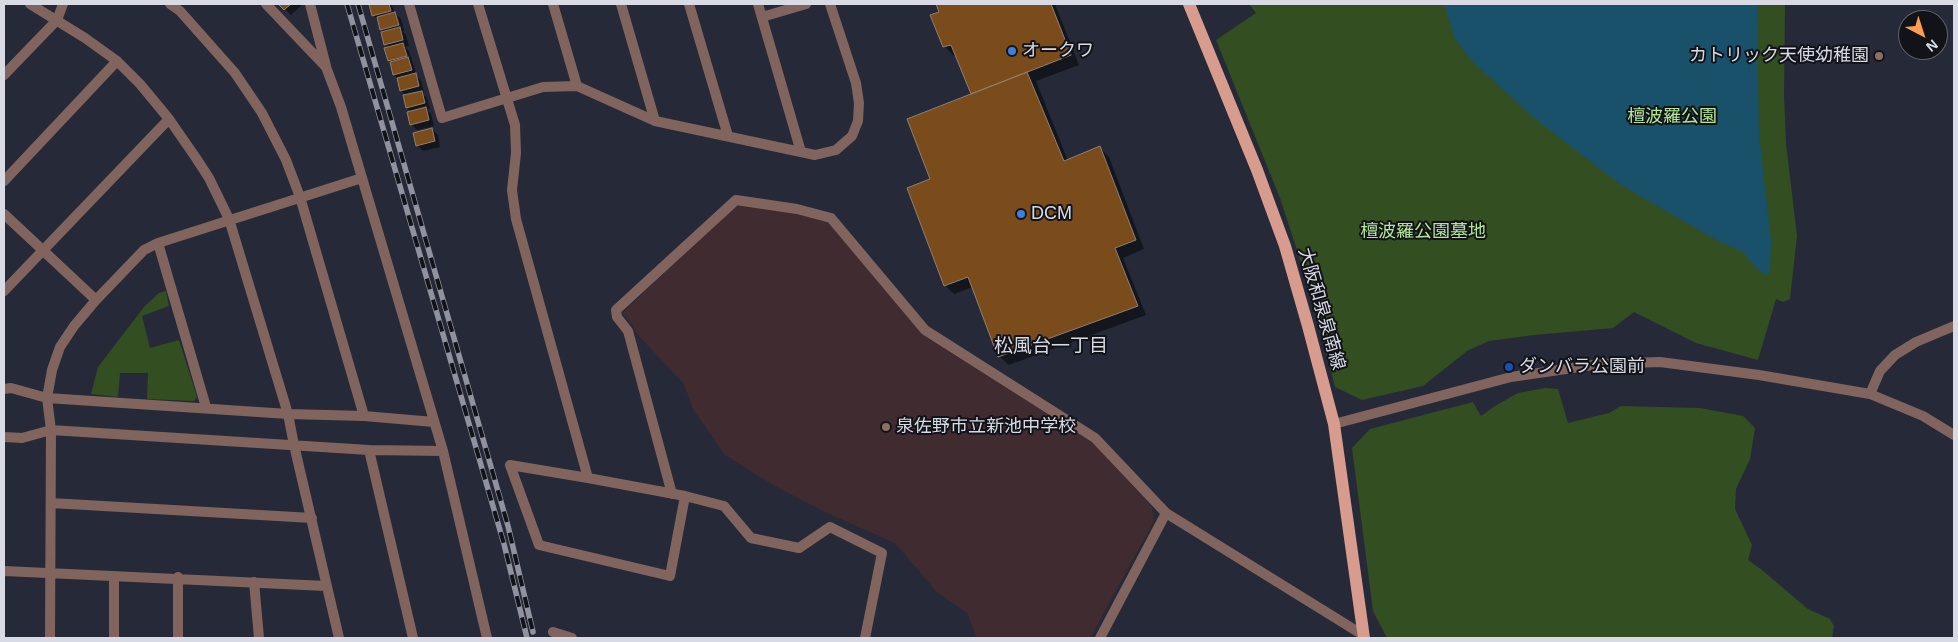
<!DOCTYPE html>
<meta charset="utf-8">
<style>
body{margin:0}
#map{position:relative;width:1958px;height:642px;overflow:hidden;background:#262a38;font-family:Helvetica,sans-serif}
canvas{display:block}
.frame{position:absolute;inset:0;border:5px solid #d8dae4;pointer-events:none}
.north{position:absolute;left:1898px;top:10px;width:50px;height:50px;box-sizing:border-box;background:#111319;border:1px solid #61636a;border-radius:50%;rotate:140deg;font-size:14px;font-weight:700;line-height:20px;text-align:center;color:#d8dae4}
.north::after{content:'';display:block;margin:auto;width:18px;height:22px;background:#fc9d53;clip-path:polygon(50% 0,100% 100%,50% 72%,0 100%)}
</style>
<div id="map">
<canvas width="1958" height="642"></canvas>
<div class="frame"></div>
<div class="north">N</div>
</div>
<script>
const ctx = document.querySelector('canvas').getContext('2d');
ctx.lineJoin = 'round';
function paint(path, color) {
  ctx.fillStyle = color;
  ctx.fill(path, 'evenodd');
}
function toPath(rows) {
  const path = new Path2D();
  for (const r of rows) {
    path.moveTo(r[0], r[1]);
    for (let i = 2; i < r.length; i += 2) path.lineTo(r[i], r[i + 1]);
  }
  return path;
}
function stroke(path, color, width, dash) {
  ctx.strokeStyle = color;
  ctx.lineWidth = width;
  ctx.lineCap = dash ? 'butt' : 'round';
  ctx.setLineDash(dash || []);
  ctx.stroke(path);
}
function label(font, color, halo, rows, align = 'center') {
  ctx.font = font + ' Helvetica,"Noto Sans JP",sans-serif';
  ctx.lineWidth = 4;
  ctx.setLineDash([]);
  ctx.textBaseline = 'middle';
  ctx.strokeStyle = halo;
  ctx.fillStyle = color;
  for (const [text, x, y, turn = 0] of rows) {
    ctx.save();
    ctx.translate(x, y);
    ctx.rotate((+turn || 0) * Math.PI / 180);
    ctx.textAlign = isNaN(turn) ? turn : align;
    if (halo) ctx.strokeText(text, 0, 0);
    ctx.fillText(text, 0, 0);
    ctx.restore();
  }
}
const education = toPath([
 [744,205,798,213,829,221,922,334,1096,445,1152,507,1154,521,1090,638,977,638,967,613,937,592,895,543,825,512,773,485,725,455,693,409,684,384,636,333,633,326,622,313,729,212,737,206]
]);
const green = toPath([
 [1249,4,1785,4,1784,95,1786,143,1797,236,1790,299,1783,302,1776,299,1758,360,1696,343,1634,312,1613,328,1534,335,1489,341,1467,351,1423,386,1362,400,1335,387,1315,305,1280,198,1216,40,1256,13],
 [166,291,169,306,142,316,150,348,179,340,197,397,194,401,147,399,148,373,120,373,118,397,91,394,98,367,144,307,159,293],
 [1545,388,1558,389,1568,423,1609,413,1621,406,1700,408,1743,416,1755,428,1750,459,1736,489,1735,509,1752,545,1748,560,1762,570,1808,609,1830,619,1834,626,1832,638,1387,638,1373,611,1352,448,1370,429,1473,402,1481,416,1495,406,1518,393]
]);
const water = toPath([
 [1444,4,1757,4,1759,135,1771,240,1770,273,1766,275,1758,270,1743,252,1718,241,1621,185,1534,118,1473,62,1455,39]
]);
const shadow = toPath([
 [280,4,303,4,291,15],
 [370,4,391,4,395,13,401,19,404,31,402,31,406,35,409,46,405,47,409,51,417,76,421,81,424,92,422,93,427,98,430,109,427,110,431,114,434,126,417,130,411,124,411,112,407,108,406,96,401,91,398,79,394,74,389,60,389,48,385,44,384,33,381,29,379,21,373,15],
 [937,4,1055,4,1079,65,1036,81,1068,161,1100,148,1109,157,1144,249,1123,258,1146,315,1009,365,999,356,973,287,954,294,945,285,931,180,972,94,957,55,954,56,944,46,940,12],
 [432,129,438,135,440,147,423,151,417,145]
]);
const building = toPath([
 [278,4,291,4,284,10,278,4],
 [369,4,389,4,391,11,372,16,369,4],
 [936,4,1051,4,1071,55,971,94,951,45,943,47,930,15,939,12,936,4],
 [395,12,399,25,380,30,377,17,395,12],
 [400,27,403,40,384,45,381,32,400,27],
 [403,43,407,56,388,61,384,48,403,43],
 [408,57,412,70,393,75,390,62,408,57],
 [1027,72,1064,161,1100,146,1136,240,1115,248,1138,306,998,357,968,277,944,286,907,188,930,179,907,119,1027,72],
 [416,73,419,86,400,91,397,78,416,73],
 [422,91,425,103,406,108,403,95,422,91],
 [426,107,429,120,410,125,407,112,426,107],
 [432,128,435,141,416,146,413,133,432,128]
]);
const minor = toPath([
 [30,4,85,38,117,61,140,84,169,119,196,158,209,178,229,219,288,414,294,445,339,638],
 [170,4,180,11,235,73,262,113,286,160,300,197,364,416],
 [266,4,326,67,341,107,443,451,487,638],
 [310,4,326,66],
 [409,4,442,118,543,87,577,86,655,121,815,155,836,150,852,136,858,121,859,103,856,83,830,4],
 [478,4,515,125,516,153,512,190,516,219,588,478],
 [553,4,577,86],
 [621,4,655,121],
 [689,4,728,136],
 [758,4,801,152],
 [762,17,806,4],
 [4,75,57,20,63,4],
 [4,181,117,61],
 [4,214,96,300],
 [158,243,206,407],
 [4,291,169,119],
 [4,389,11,388,47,398,288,414,364,416,434,422],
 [4,437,22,438,51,430,369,450,443,451],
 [369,450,413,638],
 [672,494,628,331,617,317,616,310,736,200,797,209,831,218,925,330,1095,438,1166,513,1363,635],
 [685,496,670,576,539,545,510,465,588,478,685,496,724,506,751,538,799,548,830,527,882,553,865,638],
 [51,503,312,518],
 [4,571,326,586],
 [114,576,114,638],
 [178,577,178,638],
 [254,582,259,638],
 [553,632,572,638],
 [50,638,51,430,47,398,52,370,60,347,74,326,96,300,144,250,158,243,362,178],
 [1100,638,1166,513]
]);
const tertiary = toPath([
 [1870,394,1880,371,1895,355,1916,342,1954,326],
 [1334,424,1511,377,1600,364,1660,362,1759,375,1870,394,1923,416,1954,435]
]);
const primary = toPath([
 [1189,4,1257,170,1285,246,1308,326,1334,424,1364,638]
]);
const rail = toPath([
 [347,4,504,544,527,638],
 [358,4,508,526,533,632]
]);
const markers = [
 [1012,51,5,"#3f7fe0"],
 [1879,56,5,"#8d6e63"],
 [1021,214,5,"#3f7fe0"],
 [1509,367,5,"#1a4fb4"],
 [886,427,5,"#8d6e63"]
];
const poiNames = [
 ["オークワ",1022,51],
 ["カトリック天使幼稚園",1869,56,"right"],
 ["DCM",1031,214],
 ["ダンバラ公園前",1519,367],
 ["泉佐野市立新池中学校",896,427]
];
const parkNames = [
 ["檀波羅公園",1672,117],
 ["檀波羅公園墓地",1423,232]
];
const streetNames = [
 ["大阪和泉泉南線",1321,309,74]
];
const neighbourhoodNames = [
 ["松風台一丁目",1051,347]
];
paint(education, '#402c30');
paint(green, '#334e20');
paint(water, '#19516a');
paint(shadow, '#0007');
paint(building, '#7a4c1c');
stroke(building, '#8f8072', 1);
stroke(minor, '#81645d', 10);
stroke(tertiary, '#81645d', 10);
stroke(primary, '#d79c8d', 12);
stroke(rail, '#90939f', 5.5);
stroke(rail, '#111319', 4, [11]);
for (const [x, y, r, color] of markers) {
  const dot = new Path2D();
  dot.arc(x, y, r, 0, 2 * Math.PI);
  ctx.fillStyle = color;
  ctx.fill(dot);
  stroke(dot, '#111319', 2);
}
label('18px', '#d8dae4', '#111319', poiNames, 'left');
label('18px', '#b4e696', '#111319', parkNames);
label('18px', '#d8dae4', '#111319', streetNames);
label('19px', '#d8dae4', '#111319', neighbourhoodNames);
</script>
